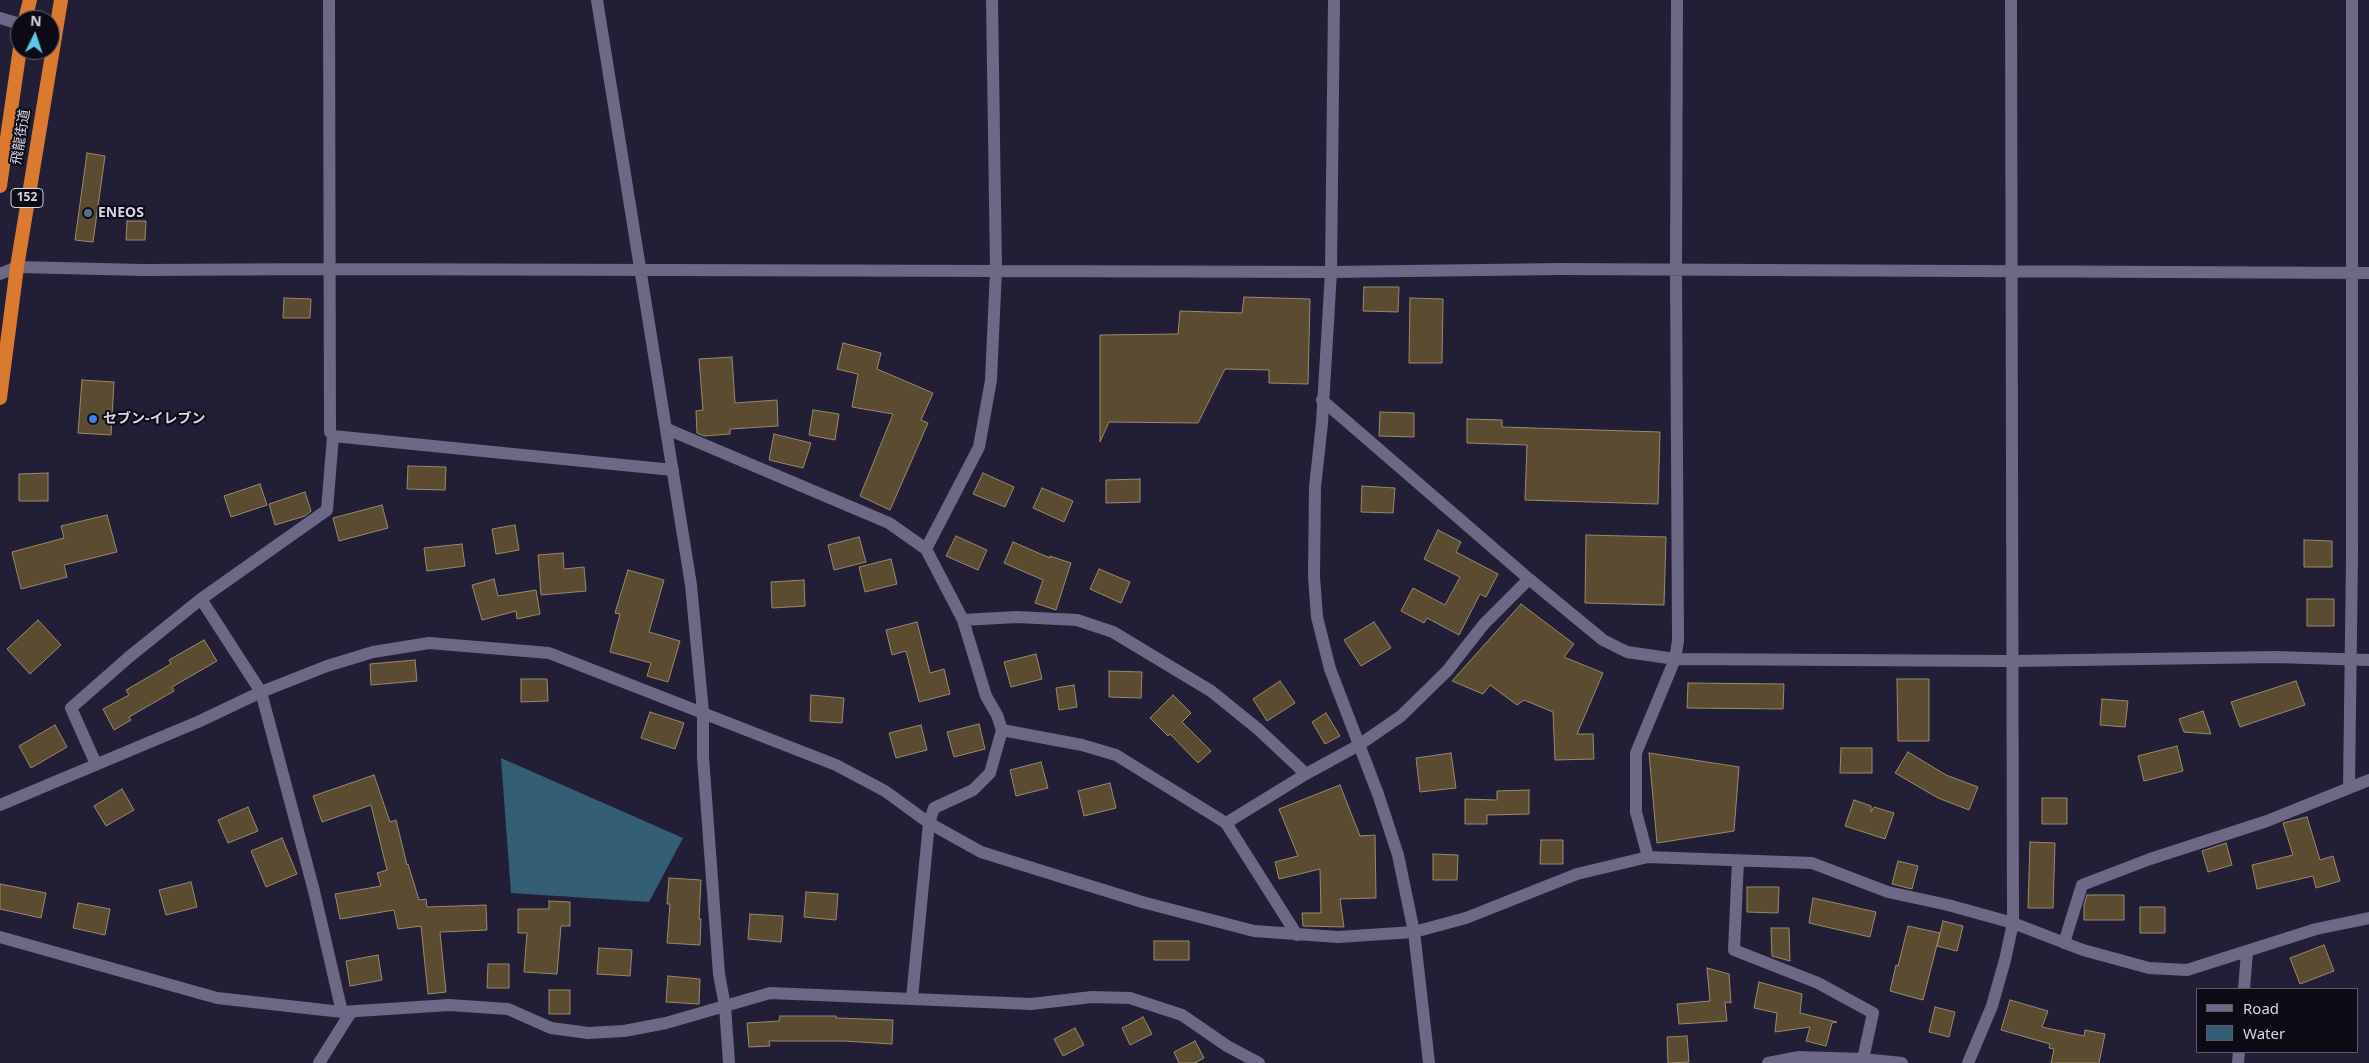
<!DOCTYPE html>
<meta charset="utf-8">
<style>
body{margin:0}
#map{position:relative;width:2369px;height:1063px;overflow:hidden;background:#221e36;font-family:"Noto Sans",sans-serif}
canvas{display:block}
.legend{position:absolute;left:2196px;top:988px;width:162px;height:65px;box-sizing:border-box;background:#0c0a14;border:1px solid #5e5c68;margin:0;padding:6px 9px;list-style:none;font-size:15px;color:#d8d6e6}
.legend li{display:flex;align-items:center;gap:10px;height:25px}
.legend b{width:25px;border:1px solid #5e5c68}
.north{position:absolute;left:10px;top:10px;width:50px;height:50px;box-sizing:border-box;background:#0c0a14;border:1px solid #5e5c68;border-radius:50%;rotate:4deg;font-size:14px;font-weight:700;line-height:20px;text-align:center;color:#d8d6e6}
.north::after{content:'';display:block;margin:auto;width:18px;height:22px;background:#5dc7e8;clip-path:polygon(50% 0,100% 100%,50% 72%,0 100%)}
</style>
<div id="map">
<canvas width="2369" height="1063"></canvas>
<ul class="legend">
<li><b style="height:6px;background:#6c6885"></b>Road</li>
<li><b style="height:14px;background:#345e74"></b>Water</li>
</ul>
<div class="north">N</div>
</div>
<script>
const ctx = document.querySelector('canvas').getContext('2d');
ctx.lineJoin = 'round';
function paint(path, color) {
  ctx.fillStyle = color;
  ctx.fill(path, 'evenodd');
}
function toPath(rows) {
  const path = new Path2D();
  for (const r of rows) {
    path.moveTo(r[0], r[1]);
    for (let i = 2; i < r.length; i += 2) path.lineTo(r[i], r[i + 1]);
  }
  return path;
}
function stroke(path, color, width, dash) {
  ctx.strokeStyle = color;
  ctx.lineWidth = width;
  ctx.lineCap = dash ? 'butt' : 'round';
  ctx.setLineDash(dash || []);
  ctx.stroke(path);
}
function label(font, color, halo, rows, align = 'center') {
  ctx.font = font + ' "Noto Sans","Noto Sans JP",sans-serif';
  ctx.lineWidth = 4;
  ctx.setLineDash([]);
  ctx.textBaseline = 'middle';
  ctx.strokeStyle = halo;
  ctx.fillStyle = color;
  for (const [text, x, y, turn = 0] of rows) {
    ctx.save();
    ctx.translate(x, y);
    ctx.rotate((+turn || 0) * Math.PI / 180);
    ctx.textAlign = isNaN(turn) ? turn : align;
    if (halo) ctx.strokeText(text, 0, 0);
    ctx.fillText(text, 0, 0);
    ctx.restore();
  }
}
const water = toPath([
 [501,758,683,838,649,902,511,893]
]);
const building = toPath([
 [87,153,105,156,93,242,75,240,87,153],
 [127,221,146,221,145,240,126,240,127,221],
 [1364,287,1399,287,1398,312,1363,311,1364,287],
 [1244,297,1310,299,1308,384,1269,383,1269,370,1225,369,1198,423,1109,422,1100,442,1100,335,1178,334,1180,311,1242,313,1244,297],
 [284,298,311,299,310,318,283,318,284,298],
 [1410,298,1443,299,1442,363,1409,363,1410,298],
 [843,343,881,353,877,369,933,393,921,420,928,423,890,510,860,496,893,414,852,407,858,374,837,369,843,343],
 [732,357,735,403,777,400,778,426,730,429,730,434,704,436,697,433,696,411,703,410,699,359,732,357],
 [82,380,114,382,111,435,78,433,82,380],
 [813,410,839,414,835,440,809,435,813,410],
 [1380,412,1414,413,1414,437,1379,436,1380,412],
 [1467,419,1502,420,1502,427,1660,432,1658,504,1525,500,1527,445,1467,443,1467,419],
 [774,434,811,443,803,468,769,460,774,434],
 [408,466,446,467,445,490,407,489,408,466],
 [48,473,48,501,19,501,19,474,48,473],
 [983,473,1014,487,1005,507,973,494,983,473],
 [1140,479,1140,502,1106,503,1106,480,1140,479],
 [260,484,267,505,231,517,224,496,260,484],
 [1362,486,1395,488,1393,513,1361,512,1362,486],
 [1042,488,1073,501,1064,522,1033,508,1042,488],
 [305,492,311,511,305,516,275,525,269,504,305,492],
 [382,505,388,528,339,541,333,518,382,505],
 [107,515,117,552,64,565,67,577,21,589,12,552,64,538,61,526,107,515],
 [515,525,519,550,496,554,492,529,515,525],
 [1438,530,1461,542,1456,552,1498,574,1486,597,1480,594,1459,635,1427,618,1424,623,1401,611,1413,588,1445,605,1460,577,1424,559,1438,530],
 [1586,535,1666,537,1664,605,1585,603,1586,535],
 [956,536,987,550,978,570,946,556,956,536],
 [859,537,866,562,834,570,828,545,859,537],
 [2304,540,2332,541,2332,567,2304,567,2304,540],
 [1013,542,1050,558,1050,556,1071,563,1056,610,1035,603,1043,580,1004,563,1013,542],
 [462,544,465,566,427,571,424,548,462,544],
 [563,553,564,569,584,567,586,591,541,595,538,555,563,553],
 [891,559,897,584,865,592,859,567,891,559],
 [1099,569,1130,582,1121,603,1090,589,1099,569],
 [628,570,664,580,649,632,680,641,668,682,647,676,651,663,610,652,620,614,615,613,628,570],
 [494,579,498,596,536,590,540,614,517,619,516,611,482,620,472,585,494,579],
 [804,580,805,606,772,608,771,582,804,580],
 [2307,599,2334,599,2334,626,2307,626,2307,599],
 [1521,604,1574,644,1564,657,1603,673,1577,734,1593,734,1594,759,1555,760,1553,712,1524,700,1517,705,1490,685,1483,694,1452,681,1521,604],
 [38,620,61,645,30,674,7,649,38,620],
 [917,622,930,673,944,669,950,694,919,702,906,651,892,655,886,630,917,622],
 [1374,622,1391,648,1361,666,1344,640,1374,622],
 [204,640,217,661,172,687,174,691,129,717,131,720,114,730,103,709,129,695,126,690,171,664,169,660,204,640],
 [1036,654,1042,679,1011,687,1004,662,1036,654],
 [415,660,417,681,371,685,370,664,415,660],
 [1109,671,1142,672,1141,698,1109,697,1109,671],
 [521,679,547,679,548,701,521,702,521,679],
 [1897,679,1929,679,1929,741,1898,741,1897,679],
 [1280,681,1295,703,1267,721,1253,699,1280,681],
 [2296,681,2305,705,2240,727,2231,702,2296,681],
 [1688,683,1784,684,1783,709,1687,708,1688,683],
 [1074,685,1077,707,1059,710,1056,688,1074,685],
 [811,695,844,698,842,723,810,721,811,695],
 [1173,695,1191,713,1182,722,1211,751,1198,763,1170,734,1168,736,1150,718,1173,695],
 [2102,699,2128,701,2125,727,2100,725,2102,699],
 [2203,711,2211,734,2184,732,2179,719,2203,711],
 [650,712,684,723,675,749,641,738,650,712],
 [1326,713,1340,736,1325,744,1312,722,1326,713],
 [979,724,985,749,954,757,947,732,979,724],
 [55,725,67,747,31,768,19,746,55,725],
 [921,725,927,750,896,758,889,733,921,725],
 [2177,746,2183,771,2144,781,2138,756,2177,746],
 [1841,748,1872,748,1872,773,1840,773,1841,748],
 [1908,752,1946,775,1978,787,1969,810,1938,798,1895,773,1908,752],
 [1451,753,1456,788,1420,792,1416,758,1451,753],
 [1649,753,1739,767,1734,831,1657,843,1649,753],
 [1041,762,1048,788,1016,796,1010,770,1041,762],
 [374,775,390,822,396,820,407,865,408,864,419,900,426,899,427,907,486,905,487,930,440,932,446,992,428,994,421,926,398,929,394,910,340,919,335,894,381,886,377,873,387,870,371,805,322,822,313,796,374,775],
 [1110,783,1116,808,1084,816,1078,791,1110,783],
 [1340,785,1360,836,1375,835,1376,898,1340,899,1344,927,1303,926,1302,913,1321,913,1320,869,1279,879,1275,862,1298,856,1279,809,1340,785],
 [122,789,134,810,106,826,94,806,122,789],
 [1529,790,1529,814,1487,815,1487,824,1465,824,1465,799,1497,800,1497,791,1529,790],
 [2042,798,2067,798,2067,824,2042,824,2042,798],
 [1854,800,1871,806,1871,812,1874,807,1894,813,1885,839,1845,826,1854,800],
 [248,807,258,831,228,843,218,820,248,807],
 [2307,817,2320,860,2333,856,2340,881,2316,888,2313,876,2257,889,2252,865,2293,855,2283,823,2307,817],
 [282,838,297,874,266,887,251,851,282,838],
 [1541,840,1563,840,1563,864,1540,864,1541,840],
 [2030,842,2055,843,2053,908,2028,908,2030,842],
 [2226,843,2232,865,2208,872,2202,851,2226,843],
 [1433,854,1458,855,1457,880,1433,880,1433,854],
 [1898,861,1918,866,1912,889,1892,884,1898,861],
 [669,878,701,880,699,919,701,919,700,945,667,943,670,904,667,904,669,878],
 [191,882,197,907,166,915,159,890,191,882],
 [0,884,46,893,41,918,0,909,0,884],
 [1747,887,1779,887,1778,913,1747,912,1747,887],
 [806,892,838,894,836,920,804,917,806,892],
 [2087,895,2124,895,2124,920,2084,920,2084,905,2087,895],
 [1813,898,1876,912,1870,937,1809,923,1813,898],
 [549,901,570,902,570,926,561,926,557,974,524,972,527,933,518,933,518,909,549,909,549,901],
 [78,903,110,909,105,935,73,928,78,903],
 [2140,907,2165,907,2165,933,2140,933,2140,907],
 [750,914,783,916,781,942,748,939,750,914],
 [1943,921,1963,926,1957,951,1937,946,1943,921],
 [1908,926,1940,933,1923,1000,1890,991,1896,965,1898,966,1908,926],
 [1771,928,1789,928,1790,961,1772,956,1771,928],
 [1154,941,1189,941,1189,960,1154,960,1154,941],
 [2324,945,2334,971,2300,984,2290,958,2324,945],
 [599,948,632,950,630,976,597,974,599,948],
 [378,955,382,980,350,986,346,961,378,955],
 [488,964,509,964,509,988,487,988,488,964],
 [1707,968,1729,974,1731,1003,1725,1002,1727,1021,1679,1024,1677,1004,1710,1001,1707,968],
 [668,976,700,979,699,1004,666,1002,668,976],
 [1759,982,1802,994,1800,1013,1837,1022,1832,1023,1826,1046,1806,1041,1810,1027,1775,1032,1777,1013,1754,1008,1759,982],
 [549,990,570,990,570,1014,549,1014,549,990],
 [2010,1000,2048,1011,2042,1027,2084,1036,2085,1030,2105,1034,2099,1063,2051,1063,2054,1049,2049,1048,2050,1044,2001,1030,2010,1000],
 [1935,1007,1955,1012,1949,1037,1929,1032,1935,1007],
 [780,1016,836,1016,836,1018,893,1020,892,1044,844,1041,769,1041,770,1046,749,1047,747,1023,779,1021,780,1016],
 [1143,1017,1152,1034,1130,1045,1122,1028,1143,1017],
 [1075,1028,1084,1045,1063,1056,1054,1039,1075,1028],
 [1687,1036,1689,1062,1668,1063,1667,1037,1687,1036],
 [1195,1041,1204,1058,1195,1063,1179,1063,1174,1052,1195,1041]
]);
const minor = toPath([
 [597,0,691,585,703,712,703,757,719,974,725,1006,729,1063],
 [17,267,143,270,329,269,1331,272,1559,269,2369,273],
 [1322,400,1529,579,1603,640,1627,652,1675,659,2011,661,2276,657,2369,660],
 [667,429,889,523,926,549,963,620,986,696,997,715,1002,730,990,773,973,790,934,808,929,823,912,998],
 [333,436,673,470],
 [926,549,979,447,991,380,996,270,992,0],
 [201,599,261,692,314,891,342,1012],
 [963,620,1017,617,1077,620,1113,632,1211,691,1258,729,1306,774],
 [1002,730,1082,745,1116,755,1226,823,1297,935],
 [96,764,71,708,129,657,201,599,327,510,333,436,330,432,329,0],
 [2349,787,2352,558,2352,0],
 [0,805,200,721,261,692,327,666,373,652,429,643,549,653,836,765,885,791,929,823,981,852,1142,902,1254,931,1338,937,1414,932,1466,918,1577,874,1648,857,1812,863,1888,892,1948,905,2013,923,2083,950,2149,968,2187,970,2316,929,2369,918],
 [1226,823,1306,774,1359,745,1401,716,1447,671,1484,624,1529,579],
 [1648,857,1636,812,1636,753,1675,659,1678,641,1676,270,1677,0],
 [1738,860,1734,950,1818,983,1873,1013,1863,1059],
 [0,937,217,998,342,1012,449,1005,508,1009,551,1028,588,1033,624,1031,666,1023,770,993,1031,1004,1092,997,1130,998,1182,1015,1227,1046,1259,1063],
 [2064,943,2082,885,2150,859,2267,821,2369,780],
 [2244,989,2247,952],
 [319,1063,351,1012],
 [1768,1063,1799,1057,1863,1059,1902,1063],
 [1968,1063,1992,1006,2005,960,2013,923,2011,0],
 [2238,1063,2239,1052]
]);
const tertiary = toPath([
 [1334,0,1331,272,1322,423,1315,487,1314,577,1317,617,1330,669,1378,794,1398,855,1414,932,1429,1063],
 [0,18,20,24],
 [0,274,17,267]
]);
const trunk = toPath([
 [25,20,30,0],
 [0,186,20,48],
 [0,398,17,267,61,0]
]);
const markers = [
 [88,213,5,"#5c6f8a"],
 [93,419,5,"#3f7fe0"]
];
const shields = [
 [27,198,32]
];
const shieldNames = [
 ["152",27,198]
];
const streetNames = [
 ["飛龍街道",21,137,-81]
];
const poiNames = [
 ["ENEOS",98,213],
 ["セブン-イレブン",103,419]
];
paint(water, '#345e74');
paint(building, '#5b4c31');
stroke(building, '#9b8a6d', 1);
stroke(minor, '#6c6885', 12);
stroke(tertiary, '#6c6885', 12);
stroke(trunk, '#da7a30', 14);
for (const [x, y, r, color] of markers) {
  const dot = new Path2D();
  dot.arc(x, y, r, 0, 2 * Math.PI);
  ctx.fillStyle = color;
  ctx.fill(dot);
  stroke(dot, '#0c0a14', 2);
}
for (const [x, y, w] of shields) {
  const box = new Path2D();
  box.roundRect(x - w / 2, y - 9.5, w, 19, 4);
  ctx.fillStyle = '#0c0a14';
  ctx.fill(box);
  stroke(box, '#d8d6e6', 1);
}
label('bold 12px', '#d8d6e6', null, shieldNames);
label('14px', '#d8d6e6', '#0c0a14', streetNames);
label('bold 14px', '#d8d6e6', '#0c0a14', poiNames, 'left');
</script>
